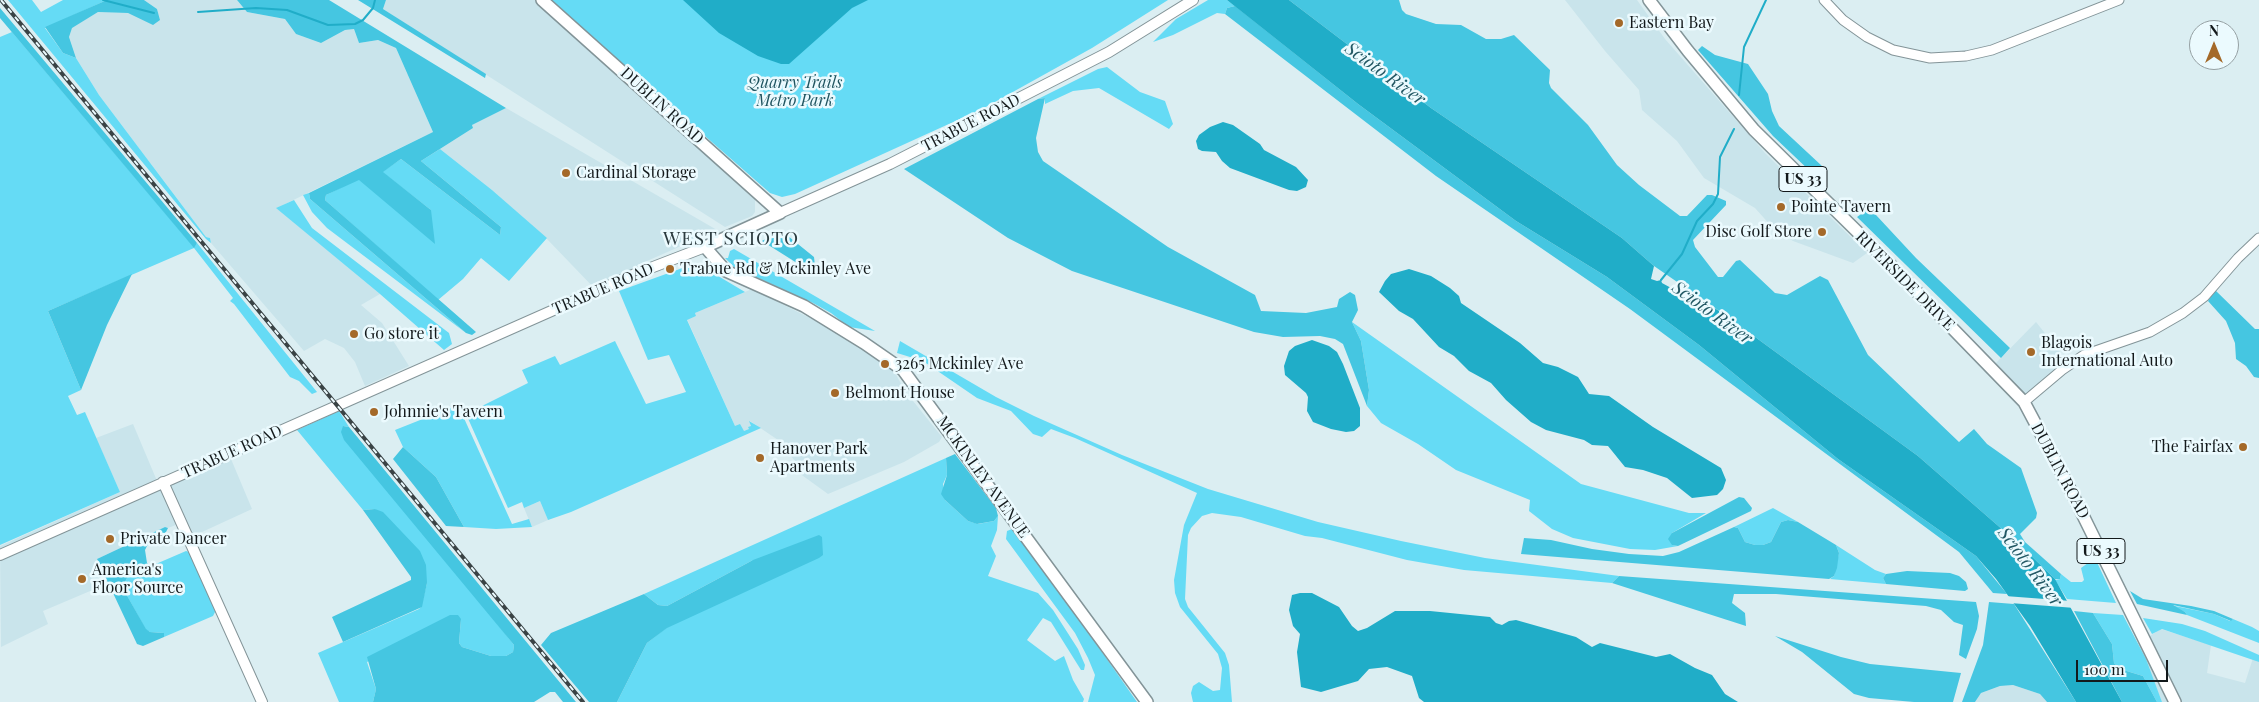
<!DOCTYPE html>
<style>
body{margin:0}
#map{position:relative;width:2259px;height:702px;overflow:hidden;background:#dbeef2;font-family:"Playfair Display",serif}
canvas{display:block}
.north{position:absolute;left:2189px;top:20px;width:50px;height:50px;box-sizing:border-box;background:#ebfafe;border:1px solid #95a0a3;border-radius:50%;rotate:0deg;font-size:14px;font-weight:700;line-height:20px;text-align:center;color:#13191b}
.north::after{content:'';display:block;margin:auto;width:18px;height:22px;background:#a46929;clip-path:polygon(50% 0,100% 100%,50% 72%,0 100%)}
.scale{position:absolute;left:2076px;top:660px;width:92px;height:22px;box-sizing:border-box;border:2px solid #13191b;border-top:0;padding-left:6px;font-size:15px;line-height:18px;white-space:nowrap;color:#13191b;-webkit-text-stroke:4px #ebfafe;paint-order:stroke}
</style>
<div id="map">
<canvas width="2259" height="702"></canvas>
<div class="north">N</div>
<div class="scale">100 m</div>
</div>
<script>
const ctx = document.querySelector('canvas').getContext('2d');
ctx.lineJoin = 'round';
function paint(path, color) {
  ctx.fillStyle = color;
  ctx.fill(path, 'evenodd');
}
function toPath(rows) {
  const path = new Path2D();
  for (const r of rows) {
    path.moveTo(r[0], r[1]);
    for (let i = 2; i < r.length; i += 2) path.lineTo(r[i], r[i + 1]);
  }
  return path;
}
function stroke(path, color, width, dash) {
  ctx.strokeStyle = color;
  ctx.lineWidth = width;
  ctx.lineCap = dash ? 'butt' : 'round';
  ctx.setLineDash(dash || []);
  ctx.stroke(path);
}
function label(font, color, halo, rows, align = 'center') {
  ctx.font = font + ' "Playfair Display",serif';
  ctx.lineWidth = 5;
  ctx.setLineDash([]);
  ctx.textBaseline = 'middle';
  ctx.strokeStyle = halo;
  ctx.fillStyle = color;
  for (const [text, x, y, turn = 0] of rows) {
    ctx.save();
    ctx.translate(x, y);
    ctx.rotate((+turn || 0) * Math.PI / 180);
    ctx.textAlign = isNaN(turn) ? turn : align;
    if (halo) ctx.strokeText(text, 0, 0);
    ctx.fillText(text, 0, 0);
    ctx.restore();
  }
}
const built = toPath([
 [144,0,237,0,247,12,285,19,296,34,321,43,345,30,354,29,359,43,378,40,396,48,433,132,277,208,380,294,361,305,382,323,409,366,365,386,355,362,344,348,325,339,304,351,211,243,210,238,206,237,99,95,76,58,69,37,72,27,98,12,128,13,160,20,157,9],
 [386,0,536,0,644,94,655,109,755,200,755,212,752,216,725,227,383,9],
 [1565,0,1637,0,1665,39,1765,153,1867,253,1853,263,1793,241,1772,227,1755,208,1704,178,1677,141,1642,110,1639,90,1605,51],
 [506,108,717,230,638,265,614,282,596,290,546,238,492,190,440,149,473,128,472,125],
 [752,289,848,337,893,369,905,391,942,437,939,442,904,462,828,494,799,473,795,461,778,440,750,421,751,427,750,429,744,431,735,426,687,319,696,316,695,313],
 [2036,322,2068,362,2023,399,1994,365],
 [133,424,160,488,231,459,252,509,189,538,181,523,168,528,165,527,97,559,109,583,43,611,48,624,1,647,0,546,120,492,96,438],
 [540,501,548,520,532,527,524,508],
 [2161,629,2211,645,2207,673,2245,683,2253,658,2259,662,2259,702,2162,702,2138,643],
 [2013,685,2040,694,2047,702,1975,702,1981,693,2000,686]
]);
const green = toPath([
 [8,0,32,0,41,12,63,0,107,0,45,28,63,53,76,58,99,95,206,237,210,238,211,243,206,239],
 [542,0,1168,0,1092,48,984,108,795,194,782,197,770,193,601,45],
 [1208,0,1227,0,1235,6,1227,8,1225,14,1217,13,1173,35,1153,42,1176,19],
 [12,32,194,247,197,243,317,392,312,394,299,381,290,377,234,304,230,301,233,298,194,248,48,311,81,390,68,396,77,415,85,412,120,492,0,545,0,37],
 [1107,67,1140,92,1165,101,1173,124,1169,129,1099,88,1073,91,1045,104,1045,98,1038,99,1098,69],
 [440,149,492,190,547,238,509,281,481,258,463,279,438,300,325,200,326,195,358,179,431,210,382,172,401,159,500,235,501,227,421,161],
 [309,193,310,199,466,333,327,228,312,212,303,195],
 [294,200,312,228,449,333,452,344,444,350,380,294,276,208],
 [734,249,875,331,849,327,831,313,813,303,734,267,725,258,728,258,730,251],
 [698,264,745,292,695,313,696,316,687,320,735,426,740,424,744,431,749,429,748,427,751,426,749,421,761,428,571,512,548,520,540,501,524,508,522,502,508,508,466,414,528,383,522,370,555,356,560,365,615,341,646,404,686,392,669,355,648,360,619,291,688,266],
 [1352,322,1581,484,1689,513,1706,513,1672,533,1672,545,1678,546,1655,550,1630,549,1573,538,1552,529,1529,511,1530,500,1456,470,1418,444,1381,423,1367,406,1369,390,1361,341],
 [900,341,996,397,1034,416,1122,455,1208,489,1318,522,1401,541,1485,558,1619,576,1612,583,1464,570,1407,560,1322,538,1305,536,1241,517,1212,513,1202,516,1191,528,1188,535,1185,599,1188,607,1225,653,1229,665,1232,702,1193,702,1191,693,1193,686,1199,682,1213,691,1220,690,1222,668,1218,654,1180,607,1175,593,1174,580,1184,525,1197,493,1075,438,1051,429,1042,437,1033,434,1011,411,977,398,923,361,897,353],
 [458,405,512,524,529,519,532,527,496,529,464,527,436,477,403,447,395,430],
 [339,411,349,427,343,426,514,645,513,652,506,656,491,656,462,647,459,643,461,619,367,662,376,689,373,702,339,702,318,653,419,609,421,607,427,583,375,509,363,510,297,430],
 [946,458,947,475,943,484,945,500,968,521,978,524,994,521,998,516,997,530,991,546,996,556,988,576,1038,593,1053,610,1078,649,1085,665,1084,670,1081,670,1051,622,1043,618,1027,640,1055,661,1064,656,1073,680,1084,699,1083,702,617,702,647,643,753,560,667,606,658,605,644,594],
 [1773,508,1798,522,1788,520,1781,522,1771,542,1763,545,1755,545,1745,542,1738,528,1734,527],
 [1012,529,1016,529,1137,702,1088,702,1095,675,1088,658,1075,633,1006,539,1007,531],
 [1836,545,1875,570,1886,574,1883,578,1886,584,1830,579,1834,576,1839,553],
 [186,551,189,552,216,610,213,616,164,637,164,633,150,632,146,630,125,592,125,582,128,576],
 [2095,558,2116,603,2067,599,2055,580,2060,579,2061,574,2071,582,2082,582,2084,580,2081,568],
 [2170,605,2214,614,2230,621,2233,619,2252,627,2259,631,2259,643,2187,615,2185,612],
 [2093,613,2123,615,2146,659,2162,702,2157,702,2143,676,2120,669,2114,663,2112,644],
 [2143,618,2182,624,2205,631,2259,655,2259,662,2162,629,2152,634]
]);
const forest = toPath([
 [107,0,144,0,157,9,160,20,153,25,128,13,98,12,72,28,69,37,76,58,63,53,45,27],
 [237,0,329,0,506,108,472,125,473,128,421,161,501,227,500,235,401,159,383,172,431,210,435,244,359,180,326,195,325,200,476,332,472,335,466,333,310,199,309,193,433,132,396,48,378,40,359,43,354,29,345,30,321,43,296,34,285,19,247,12],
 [358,0,386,0,383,9,486,74,485,78],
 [1289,0,1399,0,1402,10,1406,14,1436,24,1461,25,1486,39,1501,39,1514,35,1550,70,1549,83,1551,88,1588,125,1617,165,1639,185,1680,216,1687,216,1707,195,1712,195,1726,201,1726,205,1693,240,1695,247,1718,277,1723,277,1736,261,1740,260,1775,293,1787,295,1820,276,1828,280,1868,355,1959,442,1974,429,1987,444,2021,468,2037,513,2036,518,2020,534,2025,542,2061,574,2060,579,2055,579,2019,544,1918,456,1725,315,1654,266,1622,238,1431,108],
 [1235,6,1358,104,1516,221,1607,277,1699,345,1838,459,1976,556,2007,594,1993,593,1959,552,1630,309,1436,176,1225,14,1227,8],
 [0,8,197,243,194,248,0,18],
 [1702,46,1715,55,1748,64,1768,94,1772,111,1779,126,1822,166,1812,173,1773,136,1698,50],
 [1045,98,1036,138,1038,152,1043,161,1168,247,1255,295,1261,311,1306,313,1337,307,1339,299,1350,292,1355,295,1358,310,1352,322,1361,341,1369,390,1367,406,1343,344,1335,339,1320,336,1283,337,1254,332,1072,271,1008,238,904,169,1038,99],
 [1867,210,1876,215,1916,258,2010,348,2001,358,1857,217],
 [776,233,788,236,814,257,816,275,762,241],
 [132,274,107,325,81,390,48,311],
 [2215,290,2255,329,2259,329,2259,378,2254,377,2246,366,2236,359,2235,343,2226,321,2208,301],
 [343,426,349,427,576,702,563,702,555,692,550,692,534,702,373,702,376,689,367,657,450,615,458,615,461,619,459,643,462,647,491,656,506,656,513,652,514,645,344,440,341,432],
 [403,447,436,477,464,527,446,526,393,459],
 [955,454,996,508,998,516,994,521,977,524,968,521,945,500,941,494,947,475,946,458],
 [1739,497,1744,498,1752,508,1751,511,1678,546,1672,545,1668,539,1672,533],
 [375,509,383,512,420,551,426,565,427,583,422,607,343,642,332,617,411,580,411,577,363,510],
 [1788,520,1798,522,1836,545,1839,553,1837,568,1834,576,1829,579,1521,554,1524,538,1551,540,1592,549,1629,554,1663,556,1679,552,1734,527,1738,528,1745,542,1755,545,1763,545,1771,542,1781,522],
 [165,527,168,528,166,532,148,544,145,550,147,563,151,566,128,576,125,582,125,592,146,629,150,632,164,633,164,637,143,646,137,644,97,559],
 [819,535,822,537,823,555,819,558,667,628,647,643,617,702,589,702,541,645,551,633,644,594,658,605,667,606,753,560],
 [1907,571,1950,573,1959,576,1966,582,1968,589,1965,591,1886,584,1883,578,1886,574],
 [1619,576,1976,602,1979,616,1977,629,1966,659,1959,655,1963,625,1954,622,1941,610,1926,606,1776,594,1734,594,1732,603,1745,613,1746,626,1612,583],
 [2130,591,2143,599,2191,606,2214,611,2233,619,2231,621,2214,614,2173,605,2185,612,2187,615,2137,604],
 [1989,602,2014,604,2076,702,2047,702,2040,694,2013,685,2000,686,1981,693,1975,702,1962,702,1983,645],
 [2074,611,2093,613,2112,644,2114,663,2120,669,2143,676,2157,702,2122,702],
 [1775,636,1841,657,1870,664,1961,673,1953,702,1914,702,1869,698,1854,694,1802,652]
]);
const water = toPath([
 [683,0,868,0,852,8,789,64,781,64,758,56,719,33],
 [1227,0,1289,0,1431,108,1622,238,1654,266,1651,279,1657,281,1661,280,1662,283,1673,289,1680,285,1725,315,1918,456,2019,544,2055,579,2122,702,2076,702,2030,626,1996,579,1976,556,1838,459,1699,345,1607,277,1516,221,1358,104],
 [1223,122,1233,125,1260,144,1264,150,1296,167,1308,180,1306,187,1297,191,1289,190,1230,168,1222,161,1216,152,1202,151,1198,149,1196,141,1199,135,1210,127],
 [1409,269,1431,276,1450,288,1459,296,1461,303,1520,343,1543,363,1558,367,1578,377,1589,394,1609,396,1653,427,1721,468,1726,480,1723,489,1717,495,1692,498,1667,478,1643,470,1625,467,1608,446,1592,445,1584,440,1546,430,1531,422,1506,400,1491,383,1469,371,1454,356,1439,347,1413,319,1399,311,1379,292,1385,281,1391,274],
 [1312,340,1329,346,1337,352,1343,364,1360,408,1360,426,1354,431,1346,432,1331,429,1313,422,1307,411,1308,397,1306,393,1285,375,1284,366,1289,351,1295,346],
 [1300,593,1312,593,1339,607,1352,626,1358,631,1367,628,1395,611,1430,611,1490,617,1496,623,1502,625,1509,621,1516,620,1576,637,1592,647,1600,643,1656,657,1670,654,1695,668,1712,675,1725,694,1738,702,1424,702,1419,698,1412,676,1387,667,1369,669,1358,681,1321,692,1301,687,1297,652,1300,634,1293,626,1289,610,1292,595]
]);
const pier = toPath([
 [2005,596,2071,601,2075,608,2010,603]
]);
const stream = toPath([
 [103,0,154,13],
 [198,12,256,8,287,10,328,25,355,24,363,20,373,8,375,0],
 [1739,95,1744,47,1766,0],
 [1661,280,1682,254,1697,221,1713,204,1718,194,1720,157,1734,129]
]);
const tertiary = toPath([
 [1824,0,1843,20,1867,37,1893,50,1930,58,1966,56,1992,50,2119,0],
 [2024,402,2062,370,2084,355,2150,332,2183,313,2204,297,2238,258,2259,238]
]);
const secondary = toPath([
 [780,213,890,164,1109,52,1193,0],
 [163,482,262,702],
 [0,555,635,274,705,247]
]);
const primary = toPath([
 [542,0,780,213,705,247,726,271,804,306,864,343,903,370,1147,702],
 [1649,0,1688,51,1754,130,1882,256,2024,402,2067,483,2175,702]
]);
const rail = toPath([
 [1,0,583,702]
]);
const markers = [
 [1619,23,5,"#a46929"],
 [566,173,5,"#a46929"],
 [1781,207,5,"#a46929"],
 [1822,232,5,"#a46929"],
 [670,269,5,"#a46929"],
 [354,334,5,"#a46929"],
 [2031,352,5,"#a46929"],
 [885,364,5,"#a46929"],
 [835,393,5,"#a46929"],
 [374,412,5,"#a46929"],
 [2243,447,5,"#a46929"],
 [760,458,5,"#a46929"],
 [110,539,5,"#a46929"],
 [82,579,5,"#a46929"]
];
const shields = [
 [1803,179,48],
 [2101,551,48]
];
const shieldNames = [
 ["US 33",1803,179],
 ["US 33",2101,551]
];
const poiNames = [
 ["Eastern Bay",1629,23],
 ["Cardinal Storage",576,173],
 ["Pointe Tavern",1791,207],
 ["Disc Golf Store",1812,232,"right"],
 ["Trabue Rd & Mckinley Ave",680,269],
 ["Go store it",364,334],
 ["Blagois",2041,343],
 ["International Auto",2041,361],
 ["3265 Mckinley Ave",895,364],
 ["Belmont House",845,393],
 ["Johnnie's Tavern",384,412],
 ["The Fairfax",2233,447,"right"],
 ["Hanover Park",770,449],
 ["Apartments",770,467],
 ["Private Dancer",120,539],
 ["America's",92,570],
 ["Floor Source",92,588]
];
const parkNames = [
 ["Quarry Trails",795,83],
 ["Metro Park",795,101]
];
const streetNames = [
 ["DUBLIN ROAD",662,106,42],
 ["TRABUE ROAD",971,123,-27],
 ["RIVERSIDE DRIVE",1905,281,45],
 ["TRABUE ROAD",603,289,-23],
 ["TRABUE ROAD",232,452,-24],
 ["DUBLIN ROAD",2060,471,62],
 ["MCKINLEY AVENUE",983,477,54]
];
const waterNames = [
 ["Scioto River",1385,74,36],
 ["Scioto River",1712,313,36],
 ["Scioto River",2030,567,53]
];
const quarterNames = [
 ["WEST SCIOTO",731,239]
];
paint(built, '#c9e4eb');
paint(green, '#65dbf5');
paint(forest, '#45c6e1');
paint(water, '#20adc8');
paint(pier, '#dbeef2');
stroke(stream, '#20adc8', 2);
stroke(tertiary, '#839498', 11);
stroke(secondary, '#839498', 12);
stroke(primary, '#839498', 14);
stroke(tertiary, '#fff', 9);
stroke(secondary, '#fff', 10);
stroke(primary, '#fff', 11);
stroke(rail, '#3a4345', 4);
stroke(rail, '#ebfafe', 2, [5.5]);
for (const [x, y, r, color] of markers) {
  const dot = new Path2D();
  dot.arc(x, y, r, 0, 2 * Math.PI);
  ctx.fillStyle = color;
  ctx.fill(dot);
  stroke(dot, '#ebfafe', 2);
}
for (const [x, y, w] of shields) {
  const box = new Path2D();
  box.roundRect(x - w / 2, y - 12.5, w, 25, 4);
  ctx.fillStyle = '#ebfafe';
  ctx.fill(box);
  stroke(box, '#13191b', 1);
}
label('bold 15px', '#13191b', null, shieldNames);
label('16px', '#13191b', '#ebfafe', poiNames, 'left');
label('italic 16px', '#1f5460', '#ebfafe', parkNames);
label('16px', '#13191b', '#ebfafe', streetNames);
label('italic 18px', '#235864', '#ebfafe', waterNames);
ctx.letterSpacing = '1px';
label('19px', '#2c3b3f', '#ebfafe', quarterNames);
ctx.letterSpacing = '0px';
</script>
